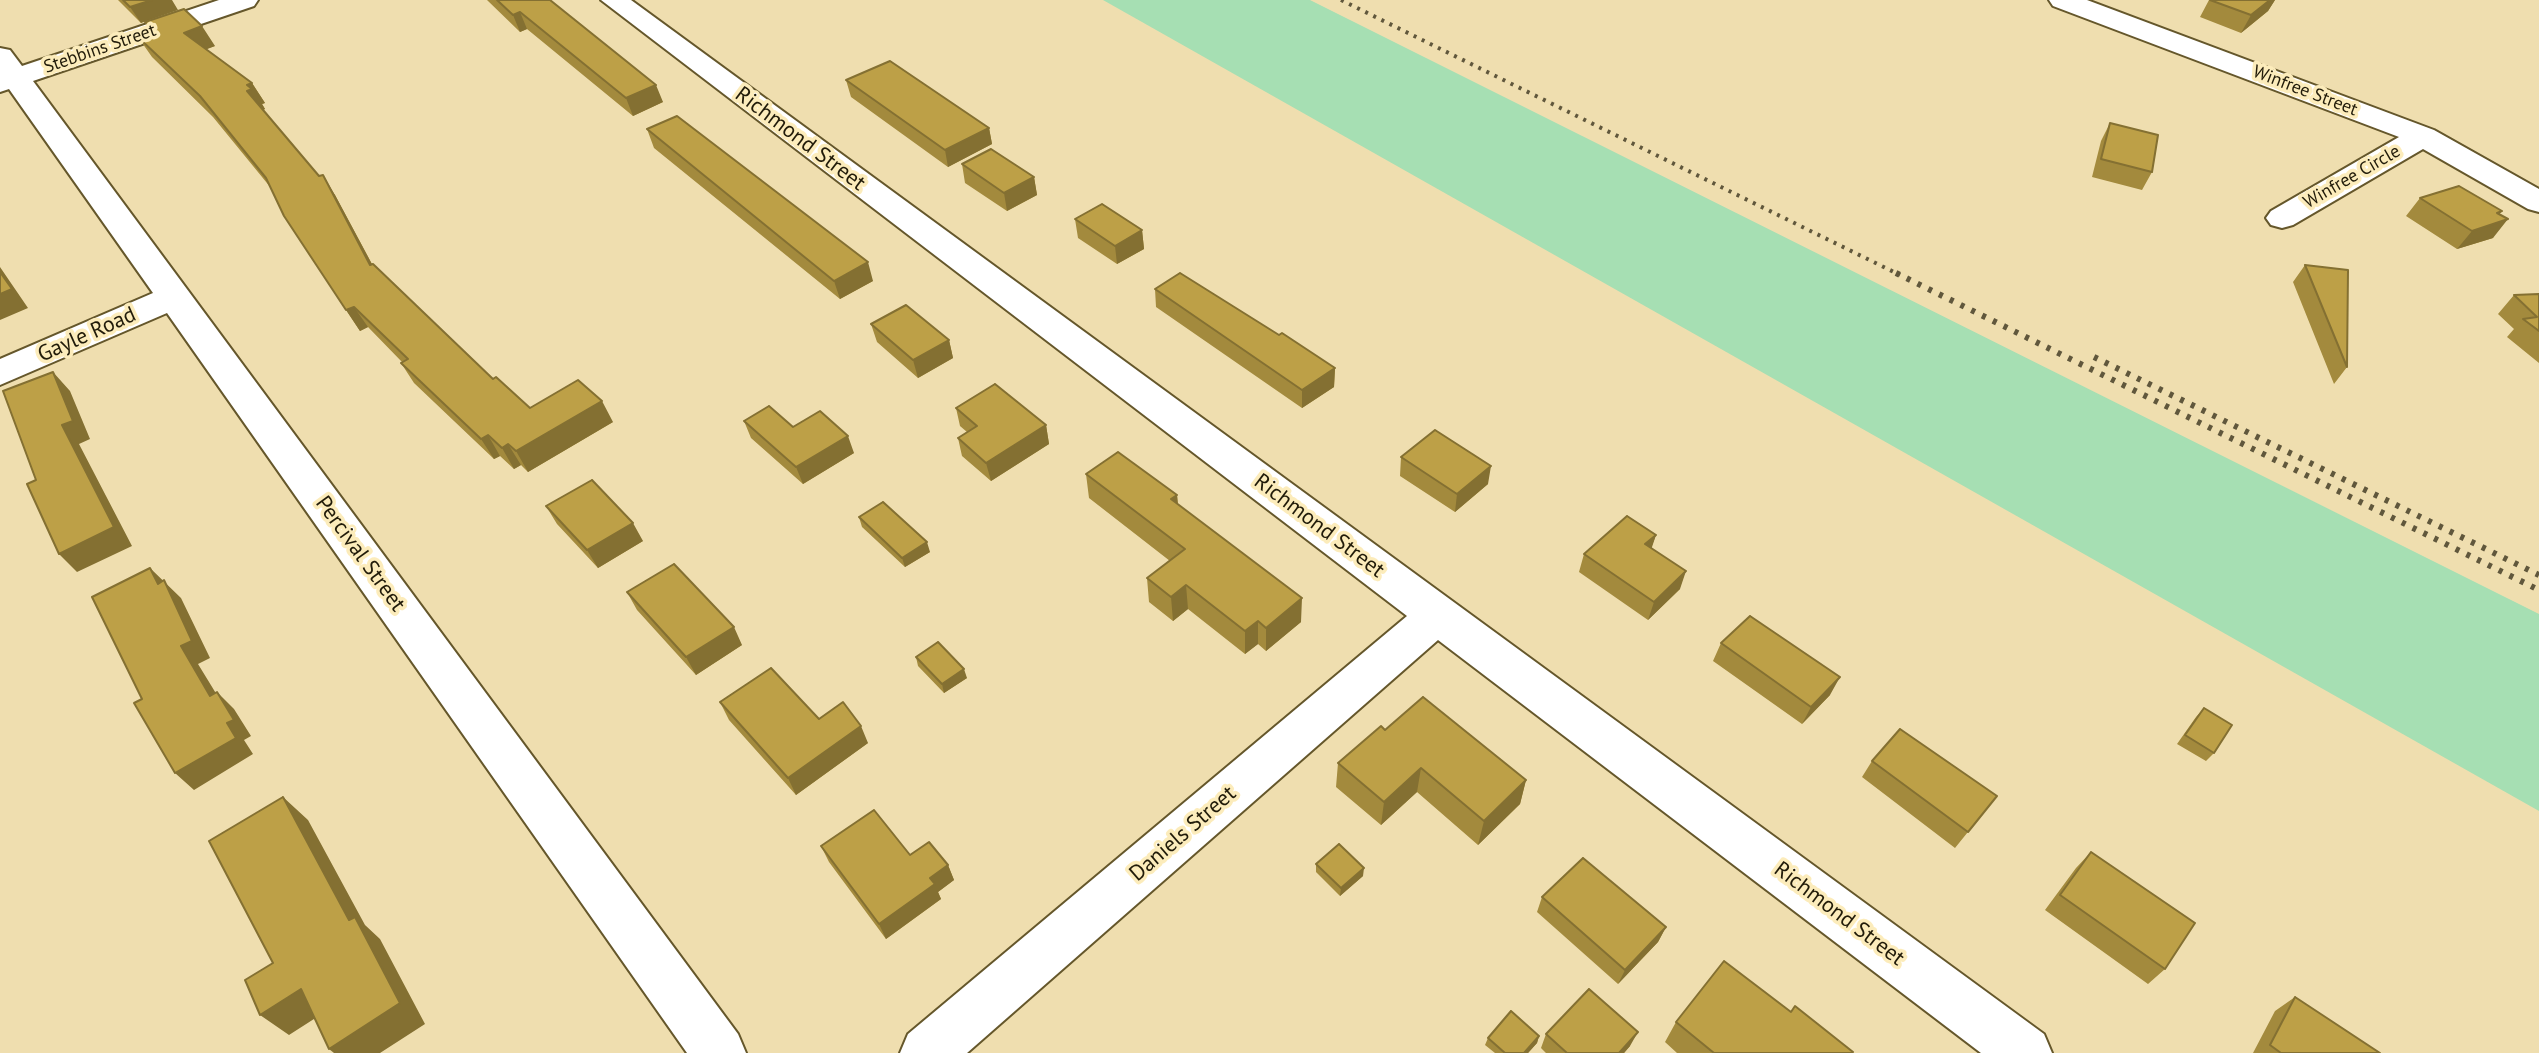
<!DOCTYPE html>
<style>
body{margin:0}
canvas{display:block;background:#efdeaf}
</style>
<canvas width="2539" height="1053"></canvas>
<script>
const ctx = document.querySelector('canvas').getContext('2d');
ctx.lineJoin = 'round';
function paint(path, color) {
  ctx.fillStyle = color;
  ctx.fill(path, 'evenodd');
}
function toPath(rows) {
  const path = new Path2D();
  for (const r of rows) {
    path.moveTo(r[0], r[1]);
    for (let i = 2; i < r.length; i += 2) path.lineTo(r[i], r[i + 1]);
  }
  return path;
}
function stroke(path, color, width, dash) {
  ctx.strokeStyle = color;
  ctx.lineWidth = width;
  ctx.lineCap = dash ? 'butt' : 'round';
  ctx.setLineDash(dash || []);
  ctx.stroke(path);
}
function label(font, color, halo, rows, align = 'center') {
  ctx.font = font + ' "PT Sans",sans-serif';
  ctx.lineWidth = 7;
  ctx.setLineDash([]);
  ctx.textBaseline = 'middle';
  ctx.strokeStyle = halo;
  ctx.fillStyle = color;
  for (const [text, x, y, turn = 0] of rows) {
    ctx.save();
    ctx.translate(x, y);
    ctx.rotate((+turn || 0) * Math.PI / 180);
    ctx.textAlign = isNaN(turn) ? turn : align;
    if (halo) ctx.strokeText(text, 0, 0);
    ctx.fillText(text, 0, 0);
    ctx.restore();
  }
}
const green = toPath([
 [1103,0,1310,0,2539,614,2539,811]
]);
const minor = toPath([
 [219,0,258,0,254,6,33,81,738,1034,746,1053,687,1053,167,313,0,385,0,359,153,293,9,89,0,92,0,48,10,50,22,66,219,0],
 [601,0,631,0,2044,1034,2052,1053,1981,1053,1438,640,967,1053,900,1053,908,1034,1407,616,601,0],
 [2049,0,2087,0,2434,130,2539,189,2539,212,2528,209,2423,149,2293,225,2282,228,2271,225,2266,218,2271,211,2399,137,2053,6,2049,0]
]);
const railFar1 = toPath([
 [1341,0,1900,275]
]);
const rail = toPath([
 [1896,273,2539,590],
 [2094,357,2539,575]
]);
const wall = toPath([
 [118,0,172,0,141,23],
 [487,0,550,0,663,102,633,116,527,29,520,32],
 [2209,0,2275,0,2268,11,2241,33,2200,17],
 [145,22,215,46,206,49,252,83,265,103,262,104,265,109,263,110,335,195,372,264,493,379,530,408,613,422,528,472,521,465,514,469,500,456,494,459,414,383,401,363,402,362,368,327,360,331,284,216,271,188,213,117,152,57,138,37,152,32],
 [846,80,989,128,992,144,948,167,851,97],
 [2110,123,2152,172,2142,190,2092,177,2101,141],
 [647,129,873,281,840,299,654,148],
 [962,164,1034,177,1037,195,1007,211,965,183],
 [2420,198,2502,211,2499,214,2493,238,2457,249,2406,216],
 [1075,219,1142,230,1144,249,1117,264,1078,238],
 [2305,265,2347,367,2334,384,2293,282],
 [1155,289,1335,368,1334,387,1302,408,1156,307],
 [2539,294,2539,363,2507,337,2514,329,2498,314,2514,295],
 [871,324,949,340,953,358,918,378,877,342],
 [956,408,1046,425,1049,444,991,481,962,456,958,438,967,432,960,426],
 [744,421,793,427,854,453,803,484,751,438],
 [1401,457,1488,484,1455,512,1400,476],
 [1086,474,1177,495,1178,504,1301,622,1266,651,1258,644,1245,654,1188,609,1173,621,1149,602,1147,578,1170,561,1089,498],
 [546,506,643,541,598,568,557,524],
 [859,517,930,552,905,567,862,527],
 [1656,535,1651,548,1680,589,1648,620,1579,572,1584,554],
 [627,592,742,645,696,675,637,610],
 [1721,643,1830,695,1802,724,1713,661],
 [916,657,967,678,944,693,918,666],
 [720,702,819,719,868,743,796,795,729,720],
 [2204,708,2214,753,2206,761,2177,744,2196,717],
 [1385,730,1526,780,1520,804,1478,845,1417,792,1381,825,1336,787,1338,763],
 [1872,761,1997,796,1955,848,1862,777],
 [821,846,910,855,948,865,954,880,938,892,941,899,886,939,829,862],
 [2091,852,2165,969,2148,984,2045,910,2076,868],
 [1316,864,1363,876,1340,896,1316,872],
 [1542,897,1666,927,1658,942,1618,984,1537,912],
 [2295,997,2380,1053,2253,1053,2275,1011],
 [1791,1012,1852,1053,1677,1053,1665,1042,1676,1022],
 [1546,1034,1630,1046,1624,1053,1546,1053,1541,1048],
 [1539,1036,1537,1043,1528,1053,1495,1053,1485,1045,1488,1038]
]);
const shadedWall = toPath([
 [152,0,172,0,178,10,141,23,130,7],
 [2270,0,2275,0,2268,11,2241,33,2251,15],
 [520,12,527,29,520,32,513,15],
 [202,26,215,46,197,53,184,33],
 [252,83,265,103,262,104,265,109,260,111,247,91,247,85],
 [656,85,663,102,633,116,626,98],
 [989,128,992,144,948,167,945,150],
 [323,175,335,195,383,285,370,265],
 [1034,177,1037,195,1007,211,1004,193],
 [2502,211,2490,225,2508,219,2493,238,2457,249,2472,231,2497,213],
 [1142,230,1144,249,1117,264,1115,246],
 [868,262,873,281,840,299,834,281],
 [0,267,28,308,0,320],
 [354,307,368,327,360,331,346,310],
 [949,340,953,358,918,378,913,360],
 [1335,368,1334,387,1302,408,1302,390],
 [53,372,70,391,90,439,79,444,132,546,77,572,59,554,62,425],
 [602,401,613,422,528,472,516,451],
 [1046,425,1049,444,991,481,986,463],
 [488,435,500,456,494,459,481,439],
 [848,436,854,453,803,484,796,467],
 [508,444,521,465,514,469,502,448],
 [1491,466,1488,484,1455,512,1457,494],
 [1177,495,1179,519,1171,499],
 [633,523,643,541,598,568,587,550],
 [1656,535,1650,553,1645,544],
 [927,542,930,552,905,567,902,558],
 [150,568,181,598,210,658,198,664,228,713,210,696,181,646,158,584],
 [1686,571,1680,589,1648,620,1654,602],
 [1186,585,1188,609,1173,621,1171,597],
 [1302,598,1301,622,1266,651,1266,628],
 [1258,621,1258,644,1245,654,1245,631],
 [734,627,742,645,696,675,686,657],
 [964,669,967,678,944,693,942,684],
 [1840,677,1830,695,1802,724,1811,707],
 [217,692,234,709,251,736,244,740,253,754,194,790,175,773,227,723],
 [861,726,868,743,796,795,788,778],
 [1421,768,1417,792,1381,825,1384,802],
 [1526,780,1520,804,1478,845,1484,821],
 [283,797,308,820,365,925,380,939,425,1024,380,1053,334,1053,329,1049,349,920],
 [948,865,954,880,938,892,941,899,886,939,879,924,930,878],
 [1364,868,1363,876,1340,896,1341,888],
 [1666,927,1658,942,1618,984,1625,970],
 [301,989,328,1010,289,1035,260,1015],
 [1638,1032,1630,1046,1624,1053,1619,1053],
 [1539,1036,1537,1043,1528,1053,1524,1053]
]);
const building = toPath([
 [123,0,152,0,130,7,123,0],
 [497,0,550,0,656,85,626,98,520,12,513,15,497,0],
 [2210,0,2270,0,2251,15,2210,0],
 [184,9,202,26,184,33,252,83,247,85,252,89,247,91,319,176,323,175,370,265,373,264,493,379,496,377,530,408,578,380,602,401,516,451,508,444,502,448,488,435,481,439,401,363,408,359,354,307,346,310,284,216,266,178,200,96,138,37,155,31,145,22,184,9],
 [890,61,989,128,945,150,846,80,890,61],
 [677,116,868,262,834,281,647,129,677,116],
 [2110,123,2158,135,2152,172,2101,159,2110,123],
 [991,149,1034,177,1004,193,962,164,991,149],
 [2459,186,2502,211,2497,213,2508,219,2472,231,2420,198,2459,186],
 [1102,204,1142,230,1115,246,1075,219,1102,204],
 [2305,265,2348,270,2347,367,2305,265],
 [0,272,12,289,0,294,0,272],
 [1180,273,1279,335,1282,333,1335,368,1302,390,1155,289,1180,273],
 [2539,294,2539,331,2523,319,2537,317,2514,295,2539,294],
 [906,305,949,340,913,360,871,324,906,305],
 [53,372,73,421,62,425,114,527,59,554,27,484,36,480,3,391,53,372],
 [995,384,1046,425,986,463,958,438,977,426,956,408,995,384],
 [769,406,793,427,820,411,848,436,796,467,744,421,769,406],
 [1435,430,1491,466,1457,494,1401,457,1435,430],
 [1118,452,1177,495,1171,499,1302,598,1266,628,1258,621,1245,631,1186,585,1171,597,1147,578,1185,549,1086,474,1118,452],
 [592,480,633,523,587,550,546,506,592,480],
 [883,502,927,542,902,558,859,517,883,502],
 [1627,516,1656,535,1645,544,1686,571,1654,602,1584,554,1627,516],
 [674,564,734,627,686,657,627,592,674,564],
 [150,568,158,584,164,580,192,641,181,646,210,696,217,692,234,720,227,723,236,738,175,773,134,703,142,699,92,597,150,568],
 [1750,616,1840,677,1811,707,1721,643,1750,616],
 [938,642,964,669,942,684,916,657,938,642],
 [771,668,819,719,843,702,861,726,788,778,720,702,771,668],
 [1423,697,1526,780,1484,821,1421,768,1384,802,1338,763,1381,726,1385,730,1423,697],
 [2204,708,2232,725,2214,753,2185,735,2204,708],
 [1900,729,1997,796,1968,832,1872,761,1900,729],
 [283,797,349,920,355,917,400,1003,329,1049,301,989,260,1015,245,980,273,963,209,841,283,797],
 [874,810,910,855,929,842,948,865,930,878,935,884,879,924,821,846,874,810],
 [1339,844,1364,868,1341,888,1316,864,1339,844],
 [2091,852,2195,923,2165,969,2060,895,2091,852],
 [1583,858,1666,927,1625,970,1542,897,1583,858],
 [1724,961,1791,1012,1795,1006,1853,1052,1852,1053,1714,1053,1676,1022,1724,961],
 [1589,989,1638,1032,1619,1053,1567,1053,1546,1034,1589,989],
 [2295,997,2380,1053,2281,1053,2270,1045,2295,997],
 [1511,1011,1539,1036,1524,1053,1505,1053,1488,1038,1511,1011]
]);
const farStreetnames = [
 ["Stebbins Street",100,49,-19],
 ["Winfree Street",2305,91,21],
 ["Winfree Circle",2352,177,-30]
];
const streetNames = [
 ["Richmond Street",800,139,37],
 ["Gayle Road",87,335,-24],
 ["Richmond Street",1319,526,37],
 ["Percival Street",360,554,54],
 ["Daniels Street",1183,834,-41],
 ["Richmond Street",1839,914,37]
];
paint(green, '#a6dfb3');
stroke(minor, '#65572b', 4);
paint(minor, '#fff');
stroke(railFar1, '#60573c', 4, [3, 6]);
stroke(rail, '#60573c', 6, [4, 8]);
paint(wall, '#a38a3d');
paint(shadedWall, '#847032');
paint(building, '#bda047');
stroke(building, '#847032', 2);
label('18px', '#211b09', '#fcecbb', farStreetnames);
label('22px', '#211b09', '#fcecbb', streetNames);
</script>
